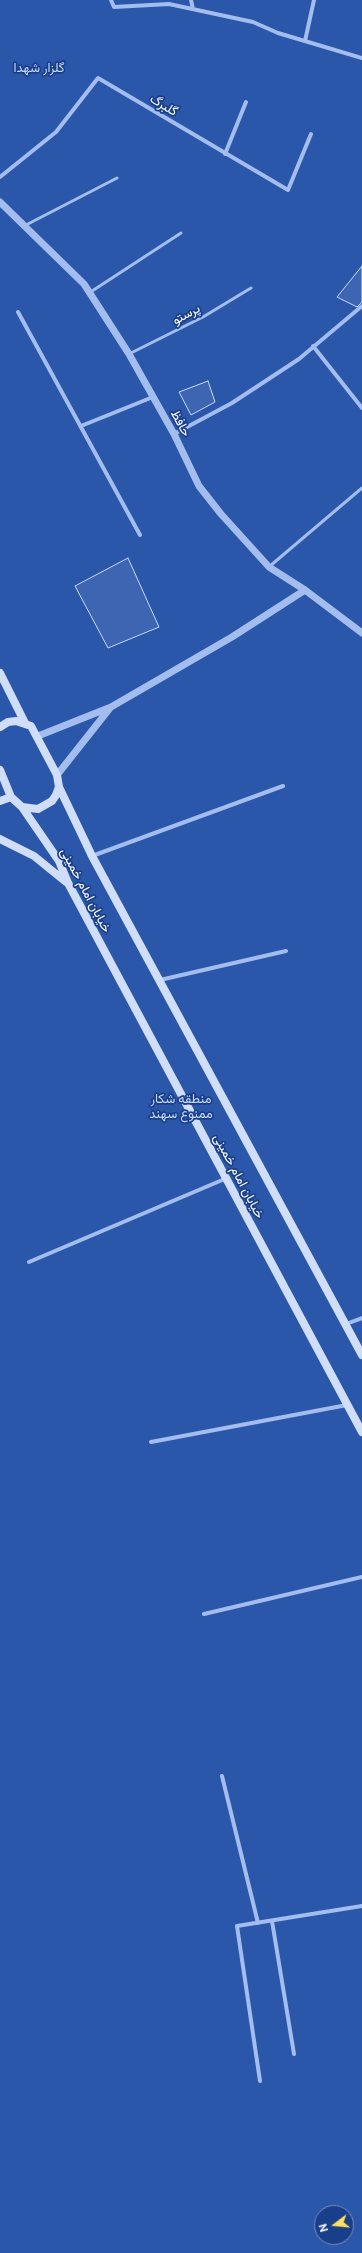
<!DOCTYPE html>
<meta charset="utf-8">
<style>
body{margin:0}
#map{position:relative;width:362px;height:2253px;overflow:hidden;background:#193f8b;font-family:Ubuntu,sans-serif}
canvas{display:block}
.north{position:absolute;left:314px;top:2205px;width:40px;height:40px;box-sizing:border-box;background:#193f8b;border:1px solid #758cb9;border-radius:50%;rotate:254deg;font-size:11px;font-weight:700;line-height:16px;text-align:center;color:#fff}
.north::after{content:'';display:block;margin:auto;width:14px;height:18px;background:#ffe160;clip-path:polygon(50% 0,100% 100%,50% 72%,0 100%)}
</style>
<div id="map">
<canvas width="362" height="2253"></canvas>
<div class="north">N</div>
</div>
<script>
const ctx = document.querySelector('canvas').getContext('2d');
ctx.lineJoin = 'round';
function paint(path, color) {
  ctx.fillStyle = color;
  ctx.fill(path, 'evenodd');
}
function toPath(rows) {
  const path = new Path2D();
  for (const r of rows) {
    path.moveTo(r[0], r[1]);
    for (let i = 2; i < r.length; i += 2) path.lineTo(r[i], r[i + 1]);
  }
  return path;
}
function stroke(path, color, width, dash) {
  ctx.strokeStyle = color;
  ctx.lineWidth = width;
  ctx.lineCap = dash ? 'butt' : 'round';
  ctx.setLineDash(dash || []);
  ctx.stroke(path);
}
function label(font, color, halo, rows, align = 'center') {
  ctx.font = font + ' Ubuntu,Vazirmatn,sans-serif';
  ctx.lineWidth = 3.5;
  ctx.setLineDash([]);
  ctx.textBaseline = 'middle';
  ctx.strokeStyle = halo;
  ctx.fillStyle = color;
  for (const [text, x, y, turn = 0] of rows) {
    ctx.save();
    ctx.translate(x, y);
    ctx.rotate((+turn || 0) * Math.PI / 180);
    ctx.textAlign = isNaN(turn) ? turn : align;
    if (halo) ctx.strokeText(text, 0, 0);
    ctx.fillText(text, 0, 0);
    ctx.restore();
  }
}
const green = toPath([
 [0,0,362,0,362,2253,0,2253],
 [322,2213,346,2213,346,2237,322,2237]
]);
const building = toPath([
 [362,266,362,302,357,307,337,297,362,266],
 [208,381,215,402,191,415,179,392,208,381],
 [128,558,159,627,108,648,75,586,128,558]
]);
const service = toPath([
 [26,225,117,178],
 [89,293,181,233],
 [129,354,203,317,251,288],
 [270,566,362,488]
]);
const minor = toPath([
 [111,0,114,7,169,4,253,22,278,33,362,58],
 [191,0,193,9],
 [305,41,314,0],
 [225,154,246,102],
 [0,177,56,132,98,78,288,190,311,134],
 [18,312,140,535],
 [313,346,362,408],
 [81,426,153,397],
 [174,434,232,403,299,359,362,306],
 [92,856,283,786],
 [160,980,286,951],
 [29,1262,227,1178],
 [346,1324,362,1318],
 [151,1442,347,1405],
 [204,1614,362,1577],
 [222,1776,258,1923],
 [272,1921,294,2054],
 [260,2081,237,1926,362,1906]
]);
const tertiary = toPath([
 [0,202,84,284,129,354,174,434,199,486,221,514,269,567,305,590,362,633],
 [38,736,111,707,232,637,305,590],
 [57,775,110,708]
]);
const secondary = toPath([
 [0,673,25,723],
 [0,727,8,722,16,721,31,726,57,775,59,787,56,795,52,801,38,809,22,807,11,797,0,770],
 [59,787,92,856,362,1355],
 [0,801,11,797],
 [22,807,59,861,68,883,362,1432],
 [0,839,34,856,66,882]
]);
const parkNames = [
 ["گلزار شهدا",39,68],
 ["منطقه شکار",181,1099],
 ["ممنوع سهند",181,1114]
];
const streetNames = [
 ["گلبرگ",164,105,31],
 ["پرستو",186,314,-28],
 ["حافظ",181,423,62],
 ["خیابان امام خمینی",86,890,62],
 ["خیابان امام خمینی",239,1176,62]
];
paint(green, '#2b57aa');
paint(building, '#3d65b2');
stroke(building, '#c9dafa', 1);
stroke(service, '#a3bdee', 3);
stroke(minor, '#a3bdee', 4);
stroke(tertiary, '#a3bdee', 7);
stroke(secondary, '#d0defa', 8);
label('13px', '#c9dafa', '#193f8b', parkNames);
label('13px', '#fff', '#193f8b', streetNames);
</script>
